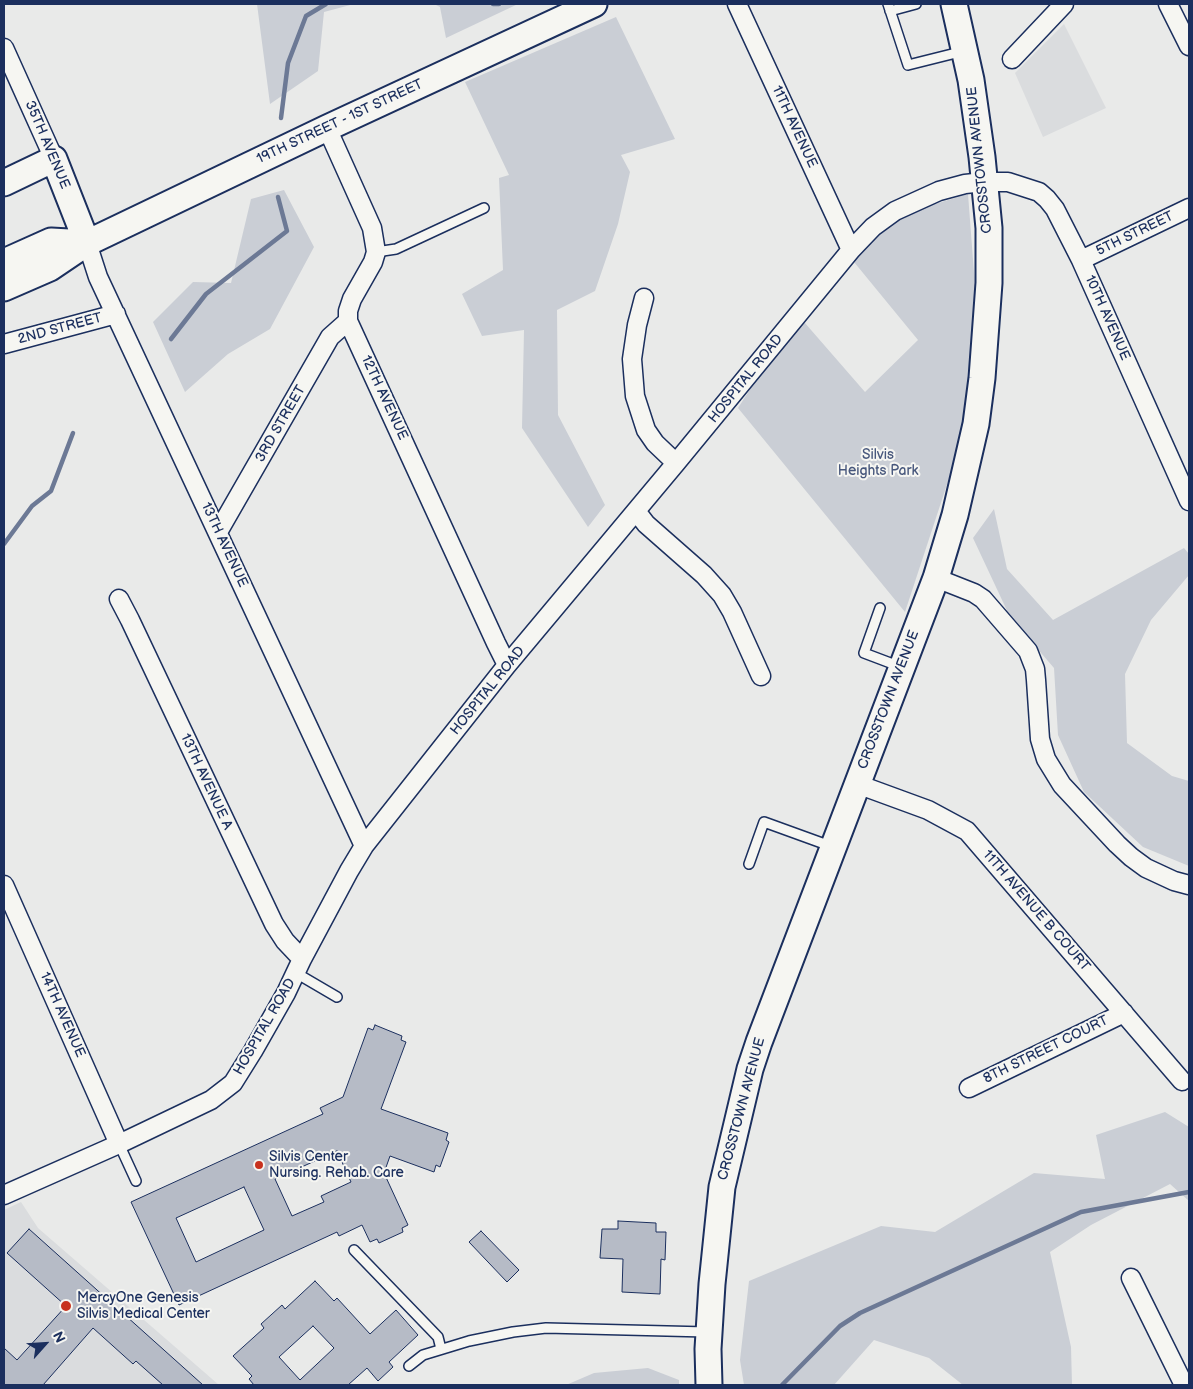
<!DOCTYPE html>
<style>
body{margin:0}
#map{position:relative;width:1193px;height:1389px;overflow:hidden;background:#e9eae9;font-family:"Balsamiq Sans",sans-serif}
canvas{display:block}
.frame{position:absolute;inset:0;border:5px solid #1b2f5e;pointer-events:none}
.north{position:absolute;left:20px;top:1319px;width:50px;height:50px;-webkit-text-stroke:4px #f6f6f2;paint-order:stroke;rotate:64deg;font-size:14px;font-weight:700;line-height:20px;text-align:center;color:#1b2f5e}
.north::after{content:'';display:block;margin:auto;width:18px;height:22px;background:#1b2f5e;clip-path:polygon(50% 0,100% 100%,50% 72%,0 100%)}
</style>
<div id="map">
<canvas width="1193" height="1389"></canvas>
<div class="frame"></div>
<div class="north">N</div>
</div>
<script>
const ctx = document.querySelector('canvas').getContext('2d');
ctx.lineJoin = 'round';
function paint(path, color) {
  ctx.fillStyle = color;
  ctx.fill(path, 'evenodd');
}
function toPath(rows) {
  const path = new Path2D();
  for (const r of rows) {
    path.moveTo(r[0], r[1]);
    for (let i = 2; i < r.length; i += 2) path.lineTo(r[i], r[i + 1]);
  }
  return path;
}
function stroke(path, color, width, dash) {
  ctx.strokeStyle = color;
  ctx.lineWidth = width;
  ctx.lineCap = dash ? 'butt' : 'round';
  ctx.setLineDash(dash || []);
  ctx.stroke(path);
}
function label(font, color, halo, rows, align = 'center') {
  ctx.font = font + ' "Balsamiq Sans",sans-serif';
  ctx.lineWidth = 4;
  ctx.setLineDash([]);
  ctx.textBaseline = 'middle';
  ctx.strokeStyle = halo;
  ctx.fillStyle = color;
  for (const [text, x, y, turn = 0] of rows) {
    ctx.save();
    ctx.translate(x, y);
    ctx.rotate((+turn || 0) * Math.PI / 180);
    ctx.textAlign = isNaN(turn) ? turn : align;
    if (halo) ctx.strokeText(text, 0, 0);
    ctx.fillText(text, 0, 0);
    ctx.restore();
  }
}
const built = toPath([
 [1064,24,1106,108,1043,137,1015,73],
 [21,1202,38,1228,219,1385,4,1385,4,1210]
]);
const green = toPath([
 [257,4,354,4,324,12,318,71,270,104],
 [434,4,518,4,446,38,440,7],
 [616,17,675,139,621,155,630,172,618,224,595,291,557,310,558,415,605,505,588,527,522,428,524,330,482,336,462,294,503,270,499,178,509,175,465,82],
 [284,190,314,247,270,329,228,354,185,392,153,322,193,282,231,283,251,199],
 [968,194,982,378,905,612,738,408,798,315,865,392,918,340,854,262,882,220],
 [994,509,1007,569,1053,620,1184,548,1189,554,1189,575,1151,620,1125,674,1127,743,1172,776,1189,781,1189,866,1143,847,1084,792,1058,735,1054,668,1010,617,973,538],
 [1165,1112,1189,1127,1189,1201,1170,1184,1091,1225,1050,1252,1071,1347,1072,1385,963,1385,929,1358,874,1340,834,1385,744,1385,740,1360,749,1281,881,1226,935,1232,1034,1173,1105,1179,1096,1135],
 [648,1368,679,1380,679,1385,566,1385,594,1373]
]);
const stream = toPath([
 [493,4,499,4],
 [281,118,288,63,306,16,326,4],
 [171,339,206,294,287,231,278,197],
 [4,544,32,506,51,491,73,433],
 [782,1385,840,1326,860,1313,1081,1212,1189,1192]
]);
const building = toPath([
 [375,1025,402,1036,401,1040,406,1042,381,1109,448,1133,446,1140,449,1142,440,1167,436,1165,434,1172,390,1156,384,1173,408,1225,402,1228,403,1232,379,1243,377,1239,370,1242,362,1225,339,1236,337,1232,179,1305,131,1202,323,1114,320,1108,343,1097,368,1028,373,1030,375,1025],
 [337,1151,351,1182,321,1196,324,1202,292,1216,275,1179,337,1151],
 [244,1187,264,1230,196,1262,176,1218,244,1187],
 [618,1221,656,1223,656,1232,666,1232,665,1260,661,1259,660,1294,622,1292,623,1259,600,1258,602,1229,618,1229,618,1221],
 [29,1229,203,1385,163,1385,136,1361,133,1364,93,1328,43,1385,4,1385,4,1348,17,1360,66,1306,7,1253,29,1229],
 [481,1231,519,1270,507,1282,469,1242,481,1231],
 [315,1281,334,1301,337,1298,370,1334,396,1310,418,1335,389,1362,393,1367,378,1381,367,1368,348,1385,254,1385,249,1379,252,1376,233,1356,264,1328,261,1324,282,1305,285,1309,315,1281],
 [313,1326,334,1348,300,1380,279,1357,313,1326]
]);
const lane = toPath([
 [888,4,908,65,964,51],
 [890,11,916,4],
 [376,252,396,249,484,208],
 [880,608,864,653,901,667],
 [749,864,764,822,833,847],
 [296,973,337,997],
 [119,1144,136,1181],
 [354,1250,438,1337,441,1349],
 [409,1366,423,1355,469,1341,513,1332,546,1328,707,1332]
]);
const street = toPath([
 [737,4,851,250],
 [1168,4,1189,46],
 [4,48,54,159],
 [1012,59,1064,4],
 [327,128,372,228,376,252,373,262,352,299,348,311,348,321,496,643,507,665],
 [87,243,98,277,364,846],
 [1081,260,1189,208],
 [644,298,637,325,632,359,635,396,646,430,655,443,676,463],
 [4,344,116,314],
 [636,511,646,524,704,575,722,595,732,612,761,676],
 [218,532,330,337,348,321],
 [936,578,974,593,983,599,1028,651,1035,669,1036,680,1040,739,1046,759,1062,785,1117,844,1131,857,1146,868,1174,881,1189,885],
 [119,599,130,620,274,924,285,941,302,959],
 [857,784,928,810,967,831,1182,1081],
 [4,885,119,1144],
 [969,1088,1124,1013],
 [4,1195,119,1144,211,1100,233,1083,253,1051,286,993,302,959,349,871,364,846,507,665,676,463,851,250,873,227,895,211,939,191,965,184,984,182,1008,182,1039,192,1047,199,1055,209,1081,260,1189,501],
 [1131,1278,1184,1385]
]);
const secondary = toPath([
 [4,183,54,159,87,243],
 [4,262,51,241,87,243],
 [4,288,50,268,87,243,327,128,594,4],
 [709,1385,708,1349,712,1284,722,1187,750,1069,759,1042,936,578,955,515,976,424,982,378,989,283,989,228,982,157,971,80,954,4]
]);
const markers = [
 [259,1165,5,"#c8321e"],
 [66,1306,6,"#c8321e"]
];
const streetNames = [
 ["19TH STREET - 1ST STREET",340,122,-25],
 ["11TH AVENUE",794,127,65],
 ["35TH AVENUE",47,145,67],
 ["CROSSTOWN AVENUE",980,160,-96],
 ["5TH STREET",1135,234,-26],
 ["10TH AVENUE",1107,318,66],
 ["2ND STREET",60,329,-15],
 ["HOSPITAL ROAD",746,379,-51],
 ["12TH AVENUE",384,398,65],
 ["3RD STREET",281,424,-60],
 ["13TH AVENUE",224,545,65],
 ["HOSPITAL ROAD",488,691,-51],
 ["CROSSTOWN AVENUE",889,700,-69],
 ["13TH AVENUE A",206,782,65],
 ["11TH AVENUE B COURT",1036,911,49],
 ["14TH AVENUE",62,1015,66],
 ["HOSPITAL ROAD",265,1027,-60],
 ["8TH STREET COURT",1046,1050,-26],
 ["CROSSTOWN AVENUE",742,1109,-75]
];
const parkNames = [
 ["Silvis",878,455],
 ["Heights Park",878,471]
];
const poiNames = [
 ["Silvis Center",269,1157],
 ["Nursing. Rehab. Care",269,1173],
 ["MercyOne Genesis",77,1298],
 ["Silvis Medical Center",77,1314]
];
paint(built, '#dadcde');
paint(green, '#caced5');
stroke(stream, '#6c7995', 4.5);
paint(building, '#b6bbc6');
stroke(building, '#1b2f5e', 1);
stroke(lane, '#1b2f5e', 12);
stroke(street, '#1b2f5e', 21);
stroke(secondary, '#1b2f5e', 29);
stroke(lane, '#f6f6f2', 9);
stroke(street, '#f6f6f2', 18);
stroke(secondary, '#f6f6f2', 25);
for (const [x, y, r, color] of markers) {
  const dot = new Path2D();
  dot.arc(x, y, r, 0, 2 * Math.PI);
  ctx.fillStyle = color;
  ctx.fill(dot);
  stroke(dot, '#f6f6f2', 2);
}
label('14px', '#1b2f5e', '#f6f6f2', streetNames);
label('14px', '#47577c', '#f6f6f2', parkNames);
label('14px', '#1b2f5e', '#f6f6f2', poiNames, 'left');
</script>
